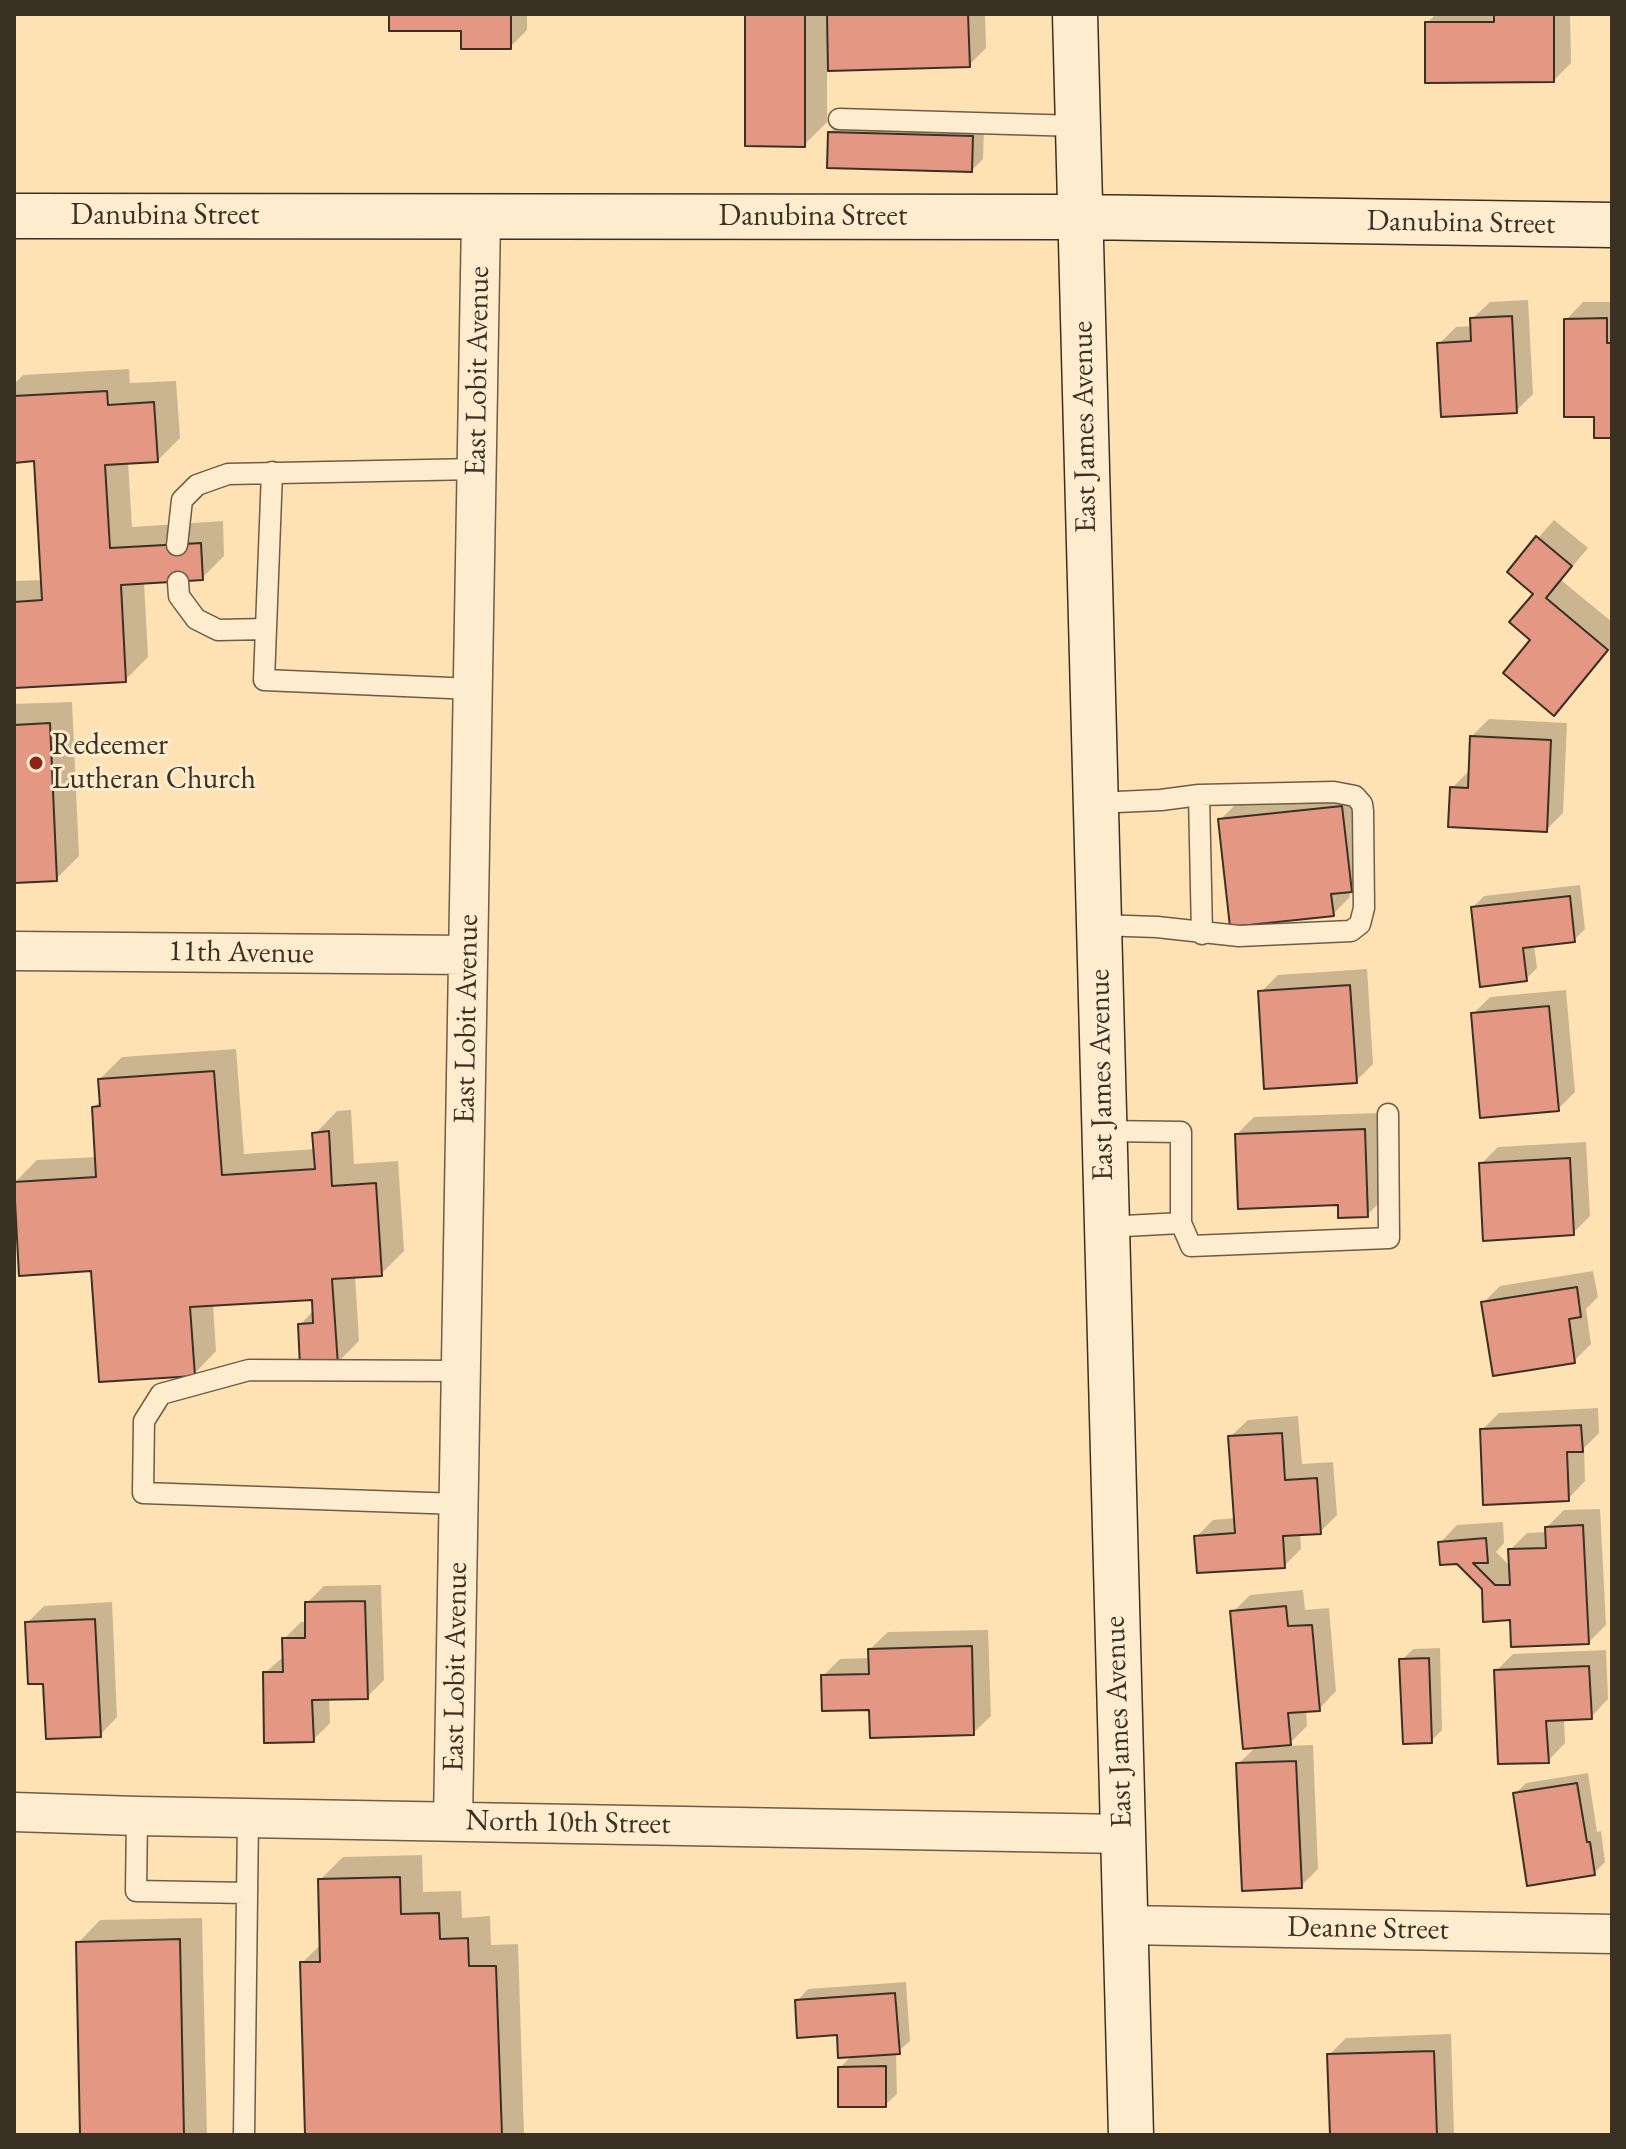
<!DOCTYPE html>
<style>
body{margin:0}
#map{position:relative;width:1626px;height:2149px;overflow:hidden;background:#fee2b4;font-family:"EB Garamond",serif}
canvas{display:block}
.frame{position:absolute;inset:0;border:16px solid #3b3024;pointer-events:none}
</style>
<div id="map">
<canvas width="1626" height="2149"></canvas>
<div class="frame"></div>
</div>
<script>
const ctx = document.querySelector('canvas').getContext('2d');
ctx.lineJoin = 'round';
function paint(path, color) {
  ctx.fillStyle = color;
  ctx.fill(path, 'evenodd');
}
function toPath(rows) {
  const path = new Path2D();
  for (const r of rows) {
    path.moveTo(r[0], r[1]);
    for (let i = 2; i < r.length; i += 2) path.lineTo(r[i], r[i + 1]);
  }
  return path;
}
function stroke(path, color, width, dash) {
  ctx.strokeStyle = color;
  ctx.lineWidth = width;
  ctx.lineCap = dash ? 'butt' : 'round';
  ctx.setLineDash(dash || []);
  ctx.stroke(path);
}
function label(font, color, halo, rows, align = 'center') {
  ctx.font = font + ' "EB Garamond",serif';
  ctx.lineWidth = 6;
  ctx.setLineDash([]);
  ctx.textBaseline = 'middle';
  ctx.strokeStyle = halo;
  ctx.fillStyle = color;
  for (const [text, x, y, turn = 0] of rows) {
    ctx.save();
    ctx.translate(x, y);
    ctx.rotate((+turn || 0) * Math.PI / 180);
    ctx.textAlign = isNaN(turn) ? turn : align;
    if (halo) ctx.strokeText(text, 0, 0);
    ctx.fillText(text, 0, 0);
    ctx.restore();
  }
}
const shadow = toPath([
 [391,14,527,14,527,30,510,47,463,29],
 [747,14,985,14,986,48,969,65,827,69,827,122,804,145],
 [1436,14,1570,14,1571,63,1554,80,1427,23],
 [841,122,984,126,983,159,972,170,830,133],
 [1528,300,1533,394,1516,411,1439,344,1456,327,1473,326,1472,319,1490,302],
 [1583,302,1612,302,1612,436,1596,415,1566,320],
 [129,369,130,383,176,381,180,438,157,461,128,462,132,527,223,521,224,556,202,578,144,582,148,657,125,680,14,686,14,581,43,580,36,459,14,461,14,384,23,375],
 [1554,520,1588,548,1561,580,1612,622,1612,647,1554,713,1533,640,1536,593,1509,571],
 [72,702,79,856,56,879,14,881,14,704],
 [1489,719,1567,723,1563,813,1546,830,1452,788,1469,771,1472,736],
 [1359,790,1368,873,1349,890,1350,897,1333,914,1220,820,1237,803],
 [1580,885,1585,929,1574,940,1534,945,1537,968,1526,979,1473,907,1484,896],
 [1367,969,1373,1064,1356,1081,1261,992,1278,975],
 [1566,990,1575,1092,1558,1109,1473,1014,1490,997],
 [236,1049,244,1154,316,1149,315,1134,337,1111,351,1110,354,1164,398,1161,404,1251,381,1274,355,1275,359,1341,337,1363,300,1325,314,1310,313,1298,213,1304,216,1351,194,1374,14,1183,37,1160,97,1157,94,1108,101,1100,100,1079,122,1057],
 [1381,1113,1384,1198,1367,1215,1340,1203,1237,1134,1254,1117],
 [1586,1142,1590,1216,1573,1233,1481,1164,1498,1147],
 [1593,1271,1598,1297,1586,1309,1591,1344,1574,1361,1483,1303,1500,1286],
 [1598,1408,1599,1433,1584,1448,1585,1481,1568,1499,1482,1430,1499,1413],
 [1298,1416,1302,1464,1333,1462,1337,1515,1320,1532,1300,1533,1301,1549,1284,1566,1196,1537,1213,1520,1236,1518,1230,1437,1248,1420],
 [1600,1509,1606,1625,1589,1642,1512,1618,1440,1543,1457,1525,1503,1522,1504,1543,1496,1552,1511,1567,1510,1550,1527,1533,1547,1532,1547,1527,1564,1510],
 [381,1585,384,1680,367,1697,329,1697,330,1723,313,1740,265,1673,284,1656,284,1639,301,1622,307,1622,307,1603,324,1586],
 [1303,1590,1305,1610,1329,1608,1336,1691,1319,1709,1306,1710,1307,1726,1287,1746,1313,1745,1318,1869,1301,1886,1238,1764,1257,1746,1233,1612,1250,1595],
 [112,1602,117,1717,100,1735,27,1623,44,1606],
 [988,1630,991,1716,973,1733,823,1676,840,1659,871,1658,870,1649,888,1632],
 [1440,1648,1442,1730,1431,1741,1402,1660,1413,1649],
 [1606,1650,1608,1699,1591,1717,1564,1718,1565,1743,1548,1761,1496,1671,1513,1654],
 [1588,1773,1597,1832,1601,1831,1605,1862,1594,1873,1515,1794,1526,1783],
 [422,1855,423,1892,461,1891,462,1918,490,1916,491,1945,518,1944,524,2135,307,2135,302,1963,322,1943,320,1880,343,1857],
 [202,1918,207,2135,82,2135,78,1943,100,1920],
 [906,1982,910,2041,896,2053,897,2094,885,2105,840,2068,852,2055,838,2033,797,2001,808,1989],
 [1451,2034,1454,2135,1332,2135,1329,2055,1346,2038]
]);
const building = toPath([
 [389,14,511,14,511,49,461,49,461,31,389,31,389,14],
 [745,14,805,14,805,147,745,146,745,14],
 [827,14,968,14,970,67,828,71,827,14],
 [1494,14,1554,14,1554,82,1425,83,1425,22,1494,22,1494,14],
 [828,132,973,136,972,172,827,168,828,132],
 [1512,316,1517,413,1441,417,1437,343,1471,341,1470,318,1512,316],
 [1607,318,1607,343,1612,343,1612,438,1594,438,1594,417,1564,417,1564,319,1607,318],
 [107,391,108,405,154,402,158,462,105,465,110,548,201,543,203,580,121,585,126,682,14,688,14,602,42,600,34,461,14,463,14,396,107,391],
 [1536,536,1572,566,1546,598,1608,650,1554,716,1503,673,1530,640,1509,622,1533,594,1507,572,1536,536],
 [50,723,57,881,14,883,14,725,50,723],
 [1470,736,1551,740,1547,832,1448,827,1450,787,1468,788,1470,736],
 [1342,806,1352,892,1331,894,1334,916,1230,927,1218,819,1342,806],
 [1570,896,1575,942,1523,948,1527,981,1480,987,1471,907,1570,896],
 [1350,985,1357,1083,1264,1089,1258,991,1350,985],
 [1549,1006,1559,1111,1480,1118,1471,1013,1549,1006],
 [214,1071,222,1175,315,1169,312,1133,329,1131,332,1186,376,1183,382,1276,332,1279,338,1365,300,1367,298,1324,313,1323,312,1300,190,1307,195,1376,99,1382,91,1271,19,1276,14,1182,96,1177,92,1107,100,1106,98,1079,214,1071],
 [1365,1129,1368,1217,1338,1218,1338,1205,1238,1209,1235,1134,1365,1129],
 [1570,1158,1574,1235,1483,1241,1479,1163,1570,1158],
 [1577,1287,1581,1317,1569,1319,1575,1363,1493,1376,1481,1302,1577,1287],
 [1581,1425,1583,1452,1567,1452,1569,1501,1483,1505,1480,1429,1581,1425],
 [1282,1433,1285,1480,1317,1478,1321,1534,1283,1536,1285,1568,1197,1573,1194,1536,1235,1533,1228,1436,1282,1433],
 [1583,1525,1589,1644,1511,1647,1510,1620,1483,1622,1482,1589,1457,1564,1440,1565,1438,1542,1486,1538,1488,1563,1473,1563,1495,1585,1510,1585,1508,1549,1546,1548,1545,1527,1583,1525],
 [365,1601,368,1699,312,1700,314,1742,264,1743,263,1672,283,1672,282,1638,305,1638,305,1602,365,1601],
 [1286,1606,1288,1626,1312,1625,1320,1711,1288,1713,1291,1745,1243,1749,1230,1611,1286,1606],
 [95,1619,101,1737,46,1739,43,1684,28,1684,25,1622,95,1619],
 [972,1646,974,1735,870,1738,869,1710,822,1711,821,1675,869,1674,868,1649,972,1646],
 [1429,1658,1432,1743,1403,1744,1399,1659,1429,1658],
 [1589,1666,1592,1719,1546,1721,1549,1763,1498,1764,1494,1670,1589,1666],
 [1296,1761,1302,1888,1242,1891,1236,1763,1296,1761],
 [1577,1783,1587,1842,1590,1842,1595,1875,1527,1886,1513,1793,1577,1783],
 [400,1877,401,1914,439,1913,440,1939,468,1938,469,1966,496,1966,502,2135,305,2135,300,1962,320,1962,318,1879,400,1877],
 [180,1939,184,2135,80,2135,76,1942,180,1939],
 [895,1993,900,2054,838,2058,837,2035,797,2038,795,2000,895,1993],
 [1434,2051,1437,2135,1330,2135,1327,2054,1434,2051],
 [886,2066,886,2107,838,2107,838,2067,886,2066]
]);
const lane = toPath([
 [839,119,1078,126],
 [272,472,264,680,473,689],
 [177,545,182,500,197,485,228,474,477,469],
 [178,582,179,596,196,619,218,630,266,629],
 [1199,795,1202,934],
 [1095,803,1161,800,1199,795,1334,792,1355,796,1362,804,1363,811,1364,908,1360,924,1351,931,1239,936,1157,927,1098,925],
 [1104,1131,1181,1132,1181,1223,1106,1227],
 [1181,1223,1191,1246,1389,1238,1388,1114],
 [459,1504,143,1493,144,1421,161,1394,249,1370,461,1371],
 [137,1816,136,1891,247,1893],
 [244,2135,248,1818]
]);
const street = toPath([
 [14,951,468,955],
 [14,1812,137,1816,1122,1834],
 [453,1821,481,217],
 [1125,1925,1612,1934]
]);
const secondary = toPath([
 [1075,14,1131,2135],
 [14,216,1080,217,1612,225]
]);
const markers = [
 [36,763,8,"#8f2418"]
];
const streetNames = [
 ["Danubina Street",165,216],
 ["Danubina Street",813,217],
 ["Danubina Street",1461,223,1],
 ["East Lobit Avenue",478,371,-89],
 ["East James Avenue",1085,427,-91],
 ["11th Avenue",241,953,1],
 ["East Lobit Avenue",467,1019,-89],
 ["East James Avenue",1102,1075,-91],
 ["East Lobit Avenue",456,1667,-89],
 ["East James Avenue",1119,1722,-92],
 ["North 10th Street",568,1823,1],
 ["Deanne Street",1368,1929,1]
];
const poiNames = [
 ["Redeemer",52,746],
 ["Lutheran Church",52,780]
];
paint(shadow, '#0003');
paint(building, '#e49783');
stroke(building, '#3b3024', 2);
stroke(lane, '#6c5c48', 23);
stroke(street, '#6c5c48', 41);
stroke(secondary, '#3b3024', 47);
stroke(lane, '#feecce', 20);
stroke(street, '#feecce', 38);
stroke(secondary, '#feecce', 44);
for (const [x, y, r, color] of markers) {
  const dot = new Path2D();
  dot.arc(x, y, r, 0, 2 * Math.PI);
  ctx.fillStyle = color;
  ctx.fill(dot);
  stroke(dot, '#feecce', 3);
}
label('30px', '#3b3024', '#feecce', streetNames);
label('30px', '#3b3024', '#feecce', poiNames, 'left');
</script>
